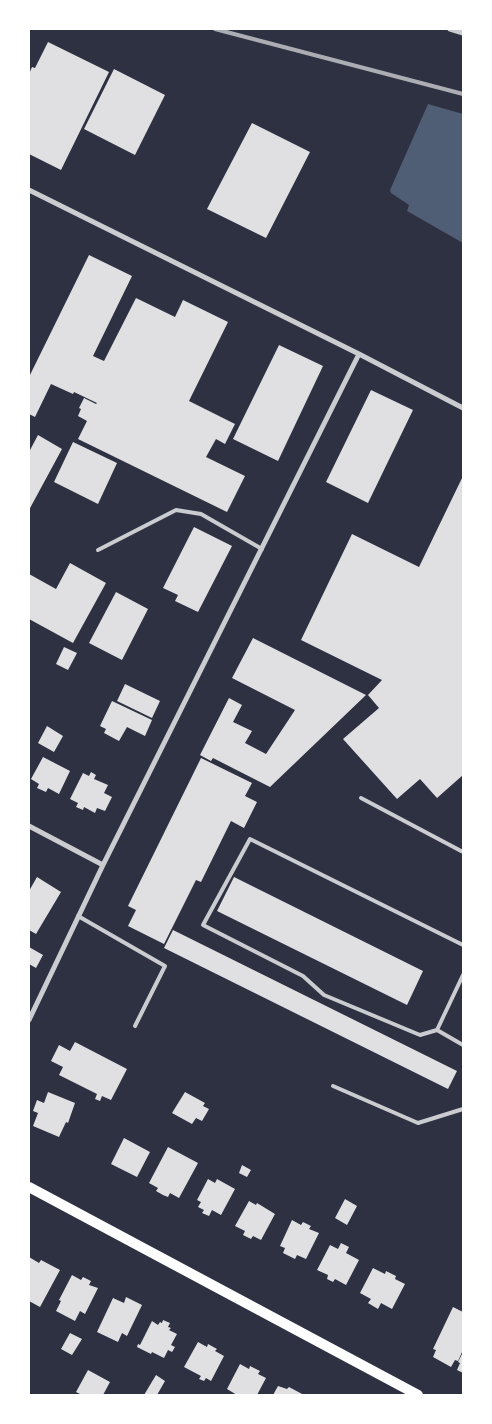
<!DOCTYPE html>
<style>
body{margin:0}
#map{position:relative;width:492px;height:1424px;overflow:hidden;background:#2d3142;font-family:"Fira Sans",sans-serif}
canvas{display:block}
.frame{position:absolute;inset:0;border:30px solid #fff;pointer-events:none}
</style>
<div id="map">
<canvas width="492" height="1424"></canvas>
<div class="frame"></div>
</div>
<script>
const ctx = document.querySelector('canvas').getContext('2d');
ctx.lineJoin = 'round';
function paint(path, color) {
  ctx.fillStyle = color;
  ctx.fill(path, 'evenodd');
}
function toPath(rows) {
  const path = new Path2D();
  for (const r of rows) {
    path.moveTo(r[0], r[1]);
    for (let i = 2; i < r.length; i += 2) path.lineTo(r[i], r[i + 1]);
  }
  return path;
}
function stroke(path, color, width, dash) {
  ctx.strokeStyle = color;
  ctx.lineWidth = width;
  ctx.lineCap = dash ? 'butt' : 'round';
  ctx.setLineDash(dash || []);
  ctx.stroke(path);
}
const water = toPath([
 [428,104,463,114,463,243,407,211,409,205,391,193,390,190]
]);
const building = toPath([
 [48,42,109,72,61,170,29,154,29,74,32,67,35,68],
 [114,69,165,95,135,155,84,129],
 [252,123,310,152,266,238,207,209],
 [89,255,132,276,93,356,104,361,136,298,175,317,183,300,228,322,189,401,235,424,225,444,216,439,206,457,245,476,227,512,78,439,87,421,78,416,81,409,79,408,84,398,96,404,97,403,74,392,73,394,51,384,35,417,29,414,29,377],
 [279,345,323,366,278,461,233,439],
 [371,390,413,410,368,503,326,482],
 [38,435,62,449,29,510,29,452],
 [73,442,117,463,98,504,54,482],
 [463,476,463,775,437,798,420,779,397,799,343,739,379,708,368,695,382,680,301,640,352,534,419,567],
 [194,527,232,546,198,612,175,601,178,595,163,588],
 [70,563,106,583,73,643,29,619,29,574,56,589],
 [116,592,148,609,122,660,89,643],
 [253,638,366,695,270,787,213,758,211,761,200,755,229,698,242,705,233,722,252,731,245,743,266,754,295,710,232,678],
 [64,647,77,653,68,670,56,664],
 [125,684,160,701,152,718,117,701],
 [112,701,152,720,145,736,127,727,119,741,104,733,106,729,100,726],
 [47,726,63,736,54,752,38,743],
 [43,757,70,771,59,794,48,788,46,792,37,788,39,784,31,779],
 [201,758,252,783,245,796,257,802,244,828,231,821,201,882,196,880,164,944,128,926,136,910,128,906],
 [91,772,96,775,94,779,108,785,104,793,112,797,105,811,97,808,95,813,84,807,83,810,76,807,78,803,70,799,83,773,89,776],
 [37,877,61,892,36,934,29,930,29,891],
 [234,877,423,971,407,1005,217,911],
 [173,930,457,1071,448,1089,164,948],
 [29,947,43,955,36,968,29,964],
 [75,1042,127,1069,111,1100,102,1096,100,1101,95,1099,97,1094,59,1075,63,1067,51,1061,59,1045,70,1051],
 [48,1092,75,1103,68,1123,66,1122,59,1137,33,1126,38,1113,33,1111,37,1100,44,1103],
 [185,1092,205,1103,203,1106,209,1109,202,1121,196,1118,192,1124,172,1113],
 [124,1138,150,1152,137,1177,111,1164],
 [168,1147,198,1163,179,1198,170,1193,168,1197,163,1195,156,1191,158,1188,149,1183],
 [242,1165,251,1170,247,1177,239,1173],
 [208,1179,215,1183,217,1179,235,1189,221,1215,212,1210,209,1216,202,1213,204,1210,198,1207,201,1202,197,1200],
 [345,1199,357,1206,347,1225,335,1218],
 [249,1201,256,1205,257,1203,275,1214,261,1240,253,1236,251,1239,243,1235,245,1231,235,1226],
 [292,1220,301,1225,303,1222,311,1226,309,1229,319,1233,306,1259,297,1255,295,1259,283,1253,285,1248,280,1246],
 [341,1243,349,1247,346,1253,359,1260,346,1285,335,1279,333,1282,327,1279,328,1275,317,1270,330,1245,338,1249],
 [29,1257,39,1263,41,1260,60,1270,40,1307,29,1301],
 [373,1268,385,1274,386,1271,396,1276,395,1279,405,1284,392,1309,381,1303,378,1309,368,1303,371,1299,360,1293],
 [72,1275,81,1280,83,1277,91,1281,89,1285,98,1288,85,1314,80,1311,75,1321,56,1311,61,1301,59,1300],
 [126,1297,142,1305,127,1336,122,1333,118,1342,97,1332,113,1298,124,1303],
 [453,1307,463,1312,463,1350,458,1361,455,1360,451,1367,433,1357,436,1350,433,1349],
 [163,1320,170,1323,168,1327,171,1328,169,1330,177,1334,171,1345,175,1347,172,1352,168,1350,164,1358,152,1352,151,1354,137,1347,138,1344,140,1345,152,1321,158,1325,160,1322,162,1323],
 [70,1333,82,1339,72,1355,61,1349],
 [198,1342,207,1347,208,1344,217,1349,215,1351,224,1356,211,1381,206,1378,204,1381,199,1379,201,1376,184,1367],
 [463,1352,463,1373,457,1370,460,1363,458,1362],
 [240,1364,249,1369,250,1366,260,1371,258,1374,266,1378,257,1395,237,1395,227,1389],
 [88,1370,110,1382,103,1395,82,1395,76,1392],
 [156,1375,165,1381,157,1395,144,1395],
 [278,1386,287,1389,289,1387,304,1395,273,1395]
]);
const service = toPath([
 [98,550,176,510,201,514,262,549],
 [361,798,463,852],
 [78,916,165,966,135,1026],
 [463,945,250,839,203,925,303,976,324,995,420,1035,437,1030,463,1045],
 [437,1030,463,975],
 [333,1086,418,1123,463,1109]
]);
const minor = toPath([
 [450,29,463,33],
 [29,190,359,354,463,408],
 [29,826,103,865],
 [29,1020,103,865,359,354]
]);
const secondary = toPath([
 [29,1187,418,1395]
]);
const rail = toPath([
 [215,29,463,94]
]);
paint(water, '#4f5d75');
paint(building, '#e0e0e3');
stroke(service, '#caccd0', 4);
stroke(minor, '#caccd0', 5);
stroke(secondary, '#fff', 10);
stroke(rail, '#abadb3', 4);
</script>
